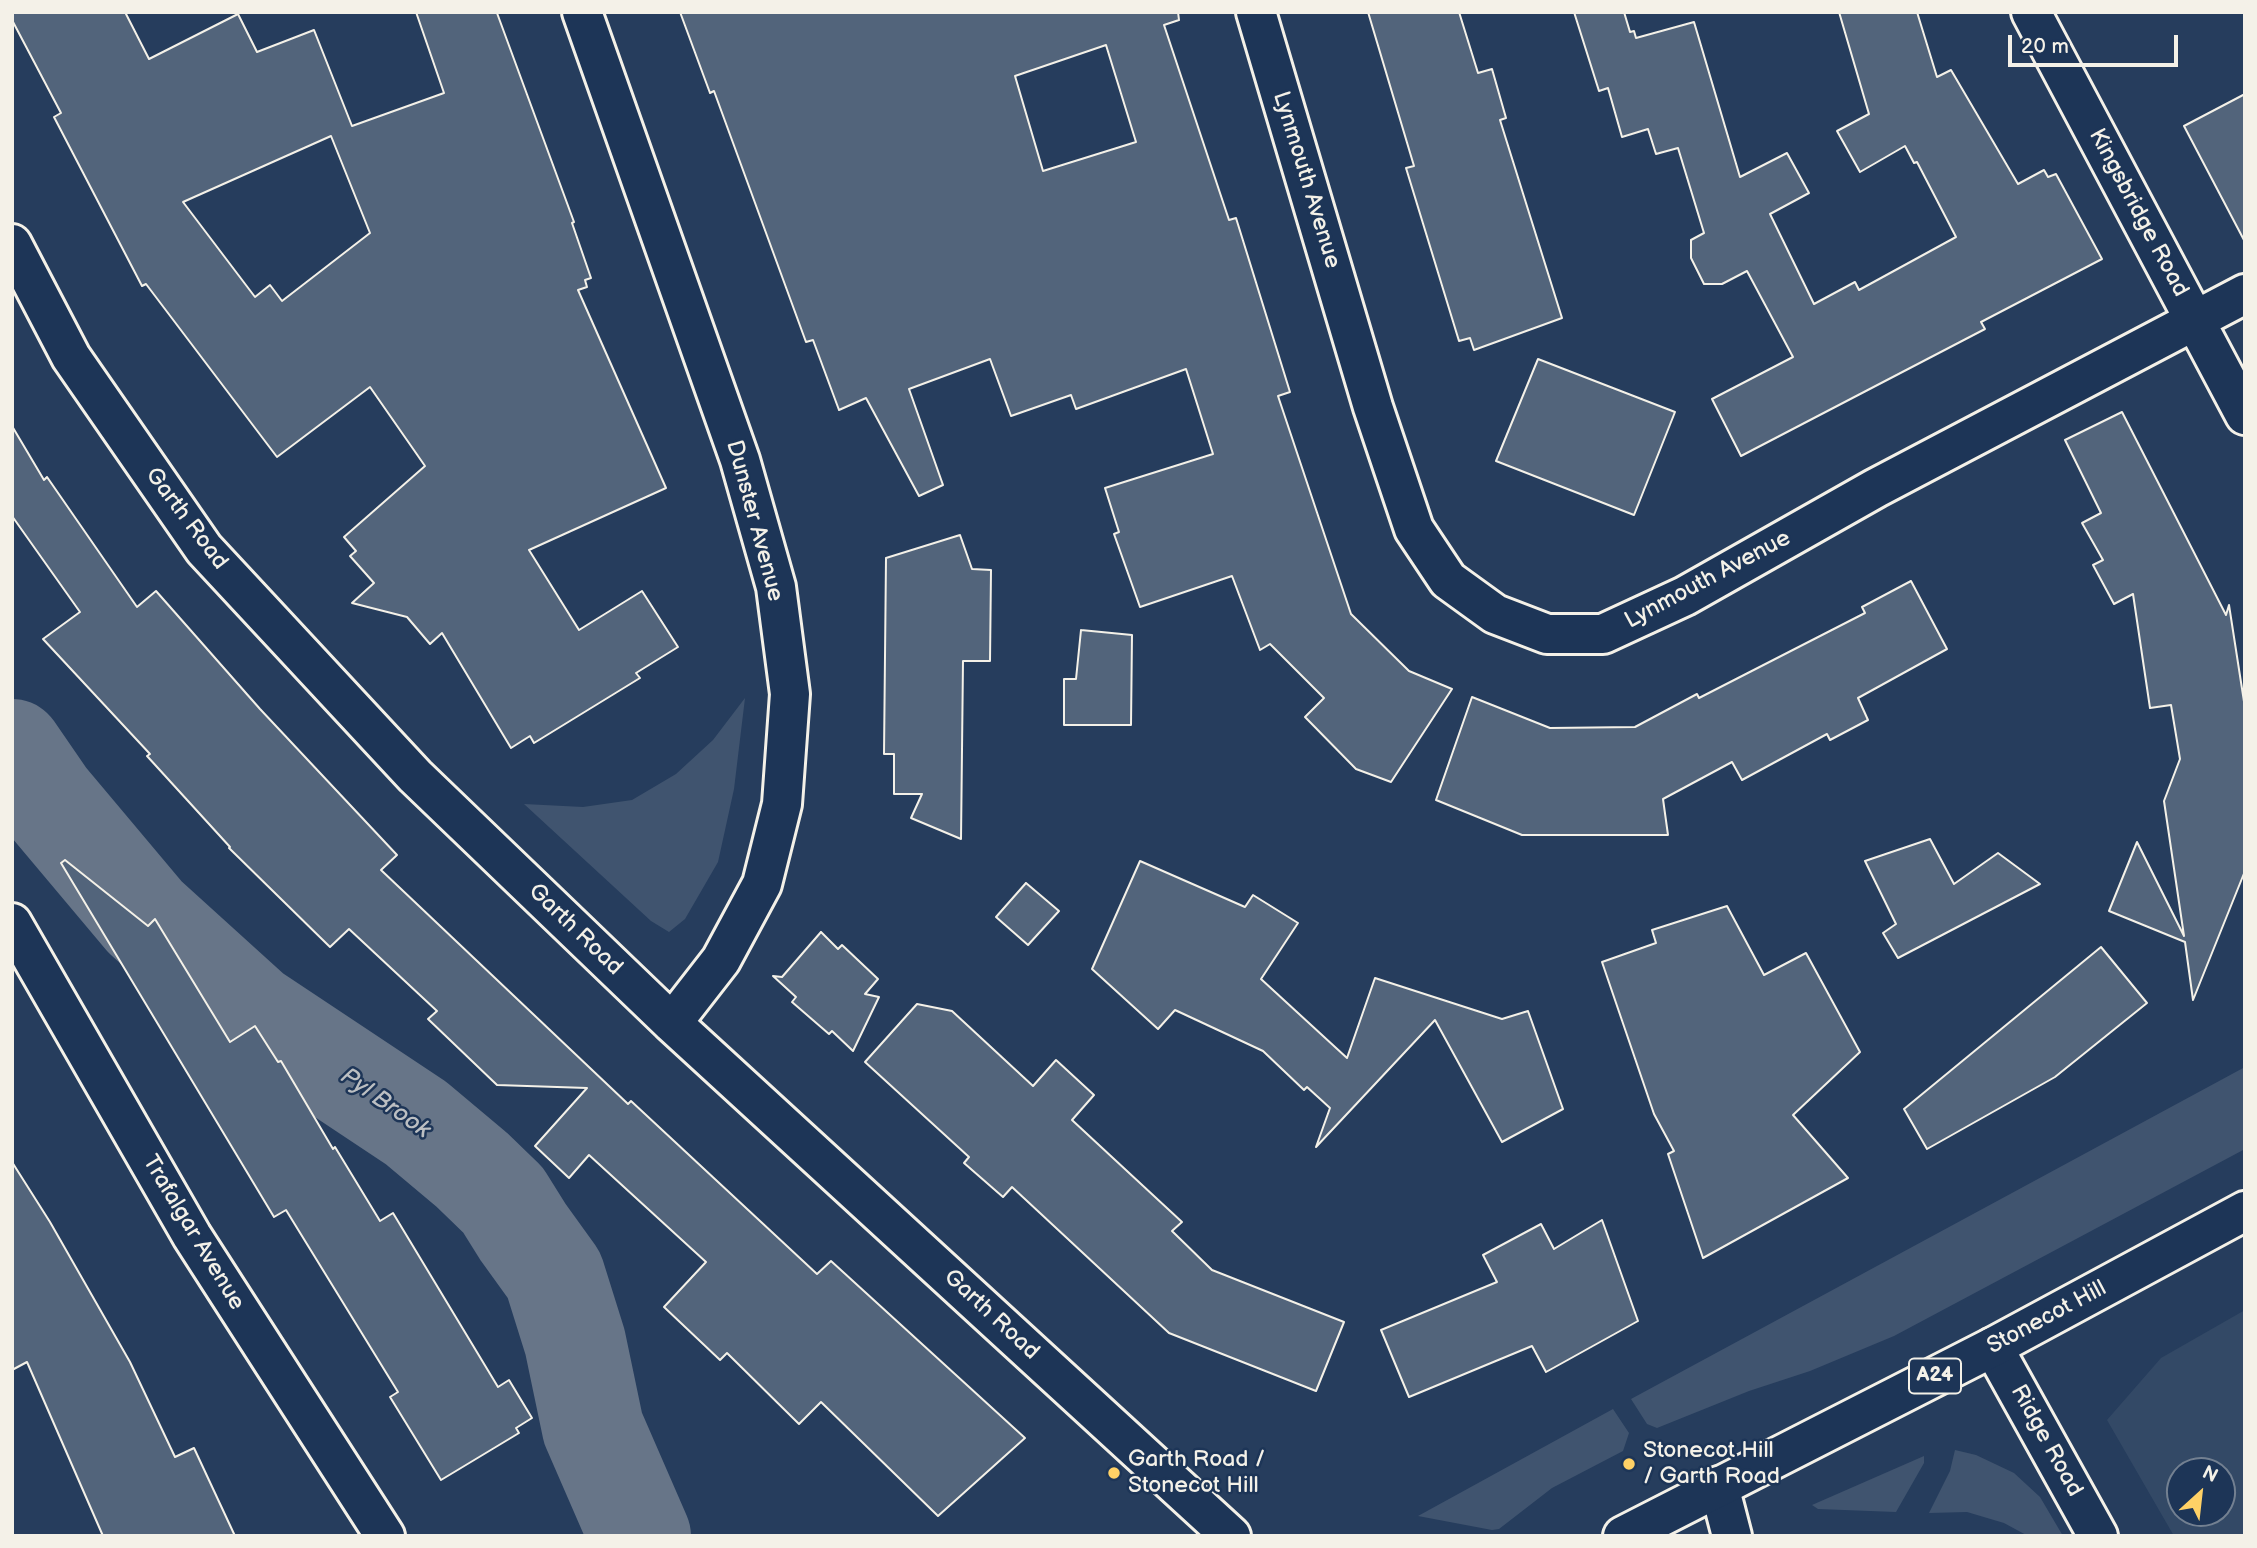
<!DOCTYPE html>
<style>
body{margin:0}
#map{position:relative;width:2257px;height:1548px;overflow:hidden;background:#263d5d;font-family:"Balsamiq Sans",sans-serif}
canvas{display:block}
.frame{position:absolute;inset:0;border:14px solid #f4f1e8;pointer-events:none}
.north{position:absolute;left:2166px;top:1457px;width:70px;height:70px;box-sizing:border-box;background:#1d3557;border:2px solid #738091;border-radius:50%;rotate:27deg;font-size:19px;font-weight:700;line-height:28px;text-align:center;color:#f4f1e8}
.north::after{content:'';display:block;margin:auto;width:24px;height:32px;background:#ffd166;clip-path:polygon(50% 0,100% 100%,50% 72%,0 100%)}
.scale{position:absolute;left:2008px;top:35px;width:170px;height:32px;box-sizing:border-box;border:4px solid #f4f1e8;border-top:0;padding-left:9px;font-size:21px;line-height:24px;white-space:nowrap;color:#f4f1e8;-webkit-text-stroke:5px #1d3557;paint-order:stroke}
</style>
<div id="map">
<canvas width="2257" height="1548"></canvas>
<div class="frame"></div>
<div class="north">N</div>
<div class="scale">20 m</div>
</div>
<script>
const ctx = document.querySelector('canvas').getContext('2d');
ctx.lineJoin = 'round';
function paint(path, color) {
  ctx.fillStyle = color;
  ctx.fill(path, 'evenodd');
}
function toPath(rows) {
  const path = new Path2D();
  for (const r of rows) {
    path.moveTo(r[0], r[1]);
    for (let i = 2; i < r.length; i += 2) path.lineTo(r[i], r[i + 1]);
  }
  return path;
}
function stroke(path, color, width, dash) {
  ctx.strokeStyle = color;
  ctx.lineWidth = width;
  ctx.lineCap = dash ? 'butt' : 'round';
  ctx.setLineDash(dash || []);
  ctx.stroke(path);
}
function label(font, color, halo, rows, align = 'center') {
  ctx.font = font + ' "Balsamiq Sans",sans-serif';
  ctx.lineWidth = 5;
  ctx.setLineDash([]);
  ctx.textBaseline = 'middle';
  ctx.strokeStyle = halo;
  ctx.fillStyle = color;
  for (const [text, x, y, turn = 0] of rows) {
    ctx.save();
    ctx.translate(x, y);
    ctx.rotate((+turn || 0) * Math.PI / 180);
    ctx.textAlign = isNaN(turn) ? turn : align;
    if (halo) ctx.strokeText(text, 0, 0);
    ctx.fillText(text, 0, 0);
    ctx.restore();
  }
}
const built = toPath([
 [2245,1310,2245,1536,2174,1536,2107,1420,2161,1358],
 [2180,1471,2222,1471,2222,1513,2180,1513]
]);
const green = toPath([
 [745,698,734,789,718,862,685,919,669,932,651,921,524,804,583,807,632,800,676,774,713,740],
 [2245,1067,2245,1149,1894,1336,1810,1371,1749,1391,1657,1428,1647,1424,1631,1399],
 [1613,1409,1629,1433,1623,1451,1552,1488,1499,1529,1492,1530,1418,1516],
 [1955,1450,1976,1455,2014,1473,2040,1497,2063,1536,2028,1536,2004,1523,1967,1512,1929,1513,1950,1471],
 [1924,1456,1924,1463,1896,1512,1818,1509,1812,1505]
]);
const river = toPath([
 [12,750,45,798,145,917,252,1014,416,1123,472,1170,503,1200,523,1232,554,1275,575,1342,593,1428,640,1536]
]);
const building = toPath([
 [12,12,125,12,149,59,238,14,257,52,314,30,352,126,444,93,416,12,497,13,574,222,572,223,591,278,585,280,587,287,578,290,666,488,529,550,579,630,642,591,678,647,636,673,640,678,534,743,530,736,511,748,442,633,430,644,407,617,352,603,374,583,350,556,356,551,344,537,425,466,370,387,277,457,146,284,142,286,54,117,61,113,12,20,12,12],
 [331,136,370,233,282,301,270,285,255,297,183,202,331,136],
 [680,12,1178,12,1179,20,1164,25,1229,220,1236,218,1290,392,1278,396,1351,614,1409,671,1452,689,1391,782,1356,769,1305,717,1324,698,1270,644,1260,650,1232,576,1140,607,1114,534,1119,532,1105,488,1213,454,1186,369,1076,409,1071,395,1011,416,990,359,909,389,943,485,919,496,866,398,839,410,813,340,806,342,714,91,710,93,680,12],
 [1106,45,1136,142,1043,171,1015,76,1106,45],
 [1368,12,1459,12,1478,73,1492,69,1506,118,1500,120,1562,318,1474,350,1470,338,1459,341,1406,168,1414,166,1368,12],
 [1574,12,1624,12,1630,32,1634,31,1636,38,1694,22,1740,177,1787,153,1809,193,1770,214,1814,304,1855,282,1859,290,1956,237,1917,162,1914,163,1905,146,1860,172,1837,131,1869,114,1839,12,1917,12,1937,77,1951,70,2018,184,2044,170,2048,177,2056,174,2102,259,1981,322,1985,329,1741,456,1712,399,1793,357,1747,271,1722,284,1704,284,1691,258,1691,240,1704,233,1678,148,1656,154,1648,129,1622,137,1608,88,1599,91,1574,12],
 [2245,94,2245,242,2184,126,2245,94],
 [1538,359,1675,412,1634,515,1496,461,1538,359],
 [2122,412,2226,615,2229,605,2245,708,2245,871,2193,1000,2185,942,2109,911,2137,842,2184,936,2164,801,2180,759,2171,705,2150,708,2133,594,2114,604,2093,565,2103,560,2082,523,2101,513,2065,440,2122,412],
 [12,426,44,480,47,477,137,607,156,591,260,709,397,855,381,870,628,1104,631,1101,817,1274,831,1261,1025,1438,938,1516,821,1402,799,1424,727,1353,720,1360,664,1307,706,1262,589,1155,569,1178,535,1146,587,1088,497,1085,428,1019,437,1011,349,929,330,947,229,848,230,847,147,756,150,754,43,639,80,612,12,516,12,426],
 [960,535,972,569,991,570,990,661,963,661,961,839,911,818,922,794,894,794,894,754,884,754,886,558,960,535],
 [1911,581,1947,649,1858,698,1868,720,1830,740,1827,734,1742,780,1732,762,1663,799,1668,835,1522,835,1436,800,1472,697,1550,728,1635,727,1697,694,1699,698,1824,634,1865,613,1862,607,1911,581],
 [1081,630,1132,635,1131,725,1064,725,1064,679,1076,679,1081,630],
 [1930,839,1954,884,1998,853,2040,884,1898,958,1883,933,1896,924,1865,861,1930,839],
 [65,860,148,926,155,919,230,1042,255,1026,278,1062,281,1061,333,1149,335,1147,380,1221,393,1213,498,1387,509,1380,532,1418,516,1428,519,1433,441,1480,390,1397,398,1392,286,1210,274,1217,61,863,65,860],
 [1140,861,1245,907,1253,895,1298,923,1261,979,1347,1058,1375,978,1502,1019,1528,1011,1563,1109,1502,1142,1435,1020,1316,1147,1330,1108,1307,1087,1304,1090,1263,1051,1175,1010,1158,1029,1092,969,1140,861],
 [1026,883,1059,911,1028,945,996,917,1026,883],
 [1727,906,1764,975,1806,953,1860,1052,1793,1115,1848,1178,1703,1258,1668,1154,1674,1151,1654,1114,1602,962,1656,943,1652,930,1727,906],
 [821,932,838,949,842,945,878,979,865,994,879,997,853,1051,832,1031,829,1034,792,1002,796,997,773,976,782,977,821,932],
 [2101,947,2147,1003,2055,1077,1927,1149,1904,1109,2101,947],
 [917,1004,952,1011,1033,1086,1056,1060,1094,1095,1072,1120,1182,1222,1172,1231,1212,1270,1344,1322,1316,1391,1169,1333,1012,1187,1003,1197,964,1163,969,1157,865,1062,917,1004],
 [12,1162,50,1222,130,1362,175,1457,194,1448,235,1536,103,1536,27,1362,12,1370,12,1162],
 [1602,1220,1638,1321,1546,1372,1532,1346,1409,1397,1381,1330,1497,1282,1483,1255,1541,1224,1554,1249,1602,1220]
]);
const minor = toPath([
 [582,12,740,460,776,587,790,694,782,804,762,884,721,960,672,1023],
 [1256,12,1373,407,1414,529,1448,580,1495,614,1547,634,1603,634,1685,596,1876,488,2245,294],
 [2031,12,2245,415],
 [12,244,71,357,204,549,415,776,672,1023,1231,1536],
 [12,923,192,1236,385,1536],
 [1993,1347,2098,1536],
 [1719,1486,1732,1536]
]);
const highway = toPath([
 [1623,1536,1993,1347,2245,1211]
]);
const markers = [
 [1629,1464,7,"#ffd166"],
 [1114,1473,7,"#ffd166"]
];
const shields = [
 [1935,1376,52]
];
const shieldNames = [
 ["A24",1935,1376]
];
const streetNames = [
 ["Lynmouth Avenue",1306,180,73],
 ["Kingsbridge Road",2138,213,62],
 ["Garth Road",186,519,53],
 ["Dunster Avenue",754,521,75],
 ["Lynmouth Avenue",1708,580,-28],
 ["Garth Road",575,930,44],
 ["Trafalgar Avenue",193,1233,59],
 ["Garth Road",991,1315,43],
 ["Stonecot Hill",2047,1318,-28],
 ["Ridge Road",2046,1441,61]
];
const poiNames = [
 ["Stonecot Hill",1643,1451],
 ["/ Garth Road",1643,1477],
 ["Garth Road /",1128,1460],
 ["Stonecot Hill",1128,1486]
];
const waterNames = [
 ["Pyl Brook",385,1104,35]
];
paint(built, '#334966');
paint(green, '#40546f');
stroke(river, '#677588', 102);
paint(building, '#52647b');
stroke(building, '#f4f1e8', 2);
stroke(minor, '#f4f1e8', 44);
stroke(highway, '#f4f1e8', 44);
stroke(minor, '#1d3557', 38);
stroke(highway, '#1d3557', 38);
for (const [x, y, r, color] of markers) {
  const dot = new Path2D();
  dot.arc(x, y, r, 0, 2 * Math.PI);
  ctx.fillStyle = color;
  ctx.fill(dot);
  stroke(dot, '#1d3557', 2.5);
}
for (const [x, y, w] of shields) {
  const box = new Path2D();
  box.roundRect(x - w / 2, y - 17.5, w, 35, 5);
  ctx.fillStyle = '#1d3557';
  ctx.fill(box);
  stroke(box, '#f4f1e8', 2);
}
label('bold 21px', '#f4f1e8', null, shieldNames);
label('23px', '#f4f1e8', '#1d3557', streetNames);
label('23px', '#f4f1e8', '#1d3557', poiNames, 'left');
label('italic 24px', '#bcbfc2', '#1d3557', waterNames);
</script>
